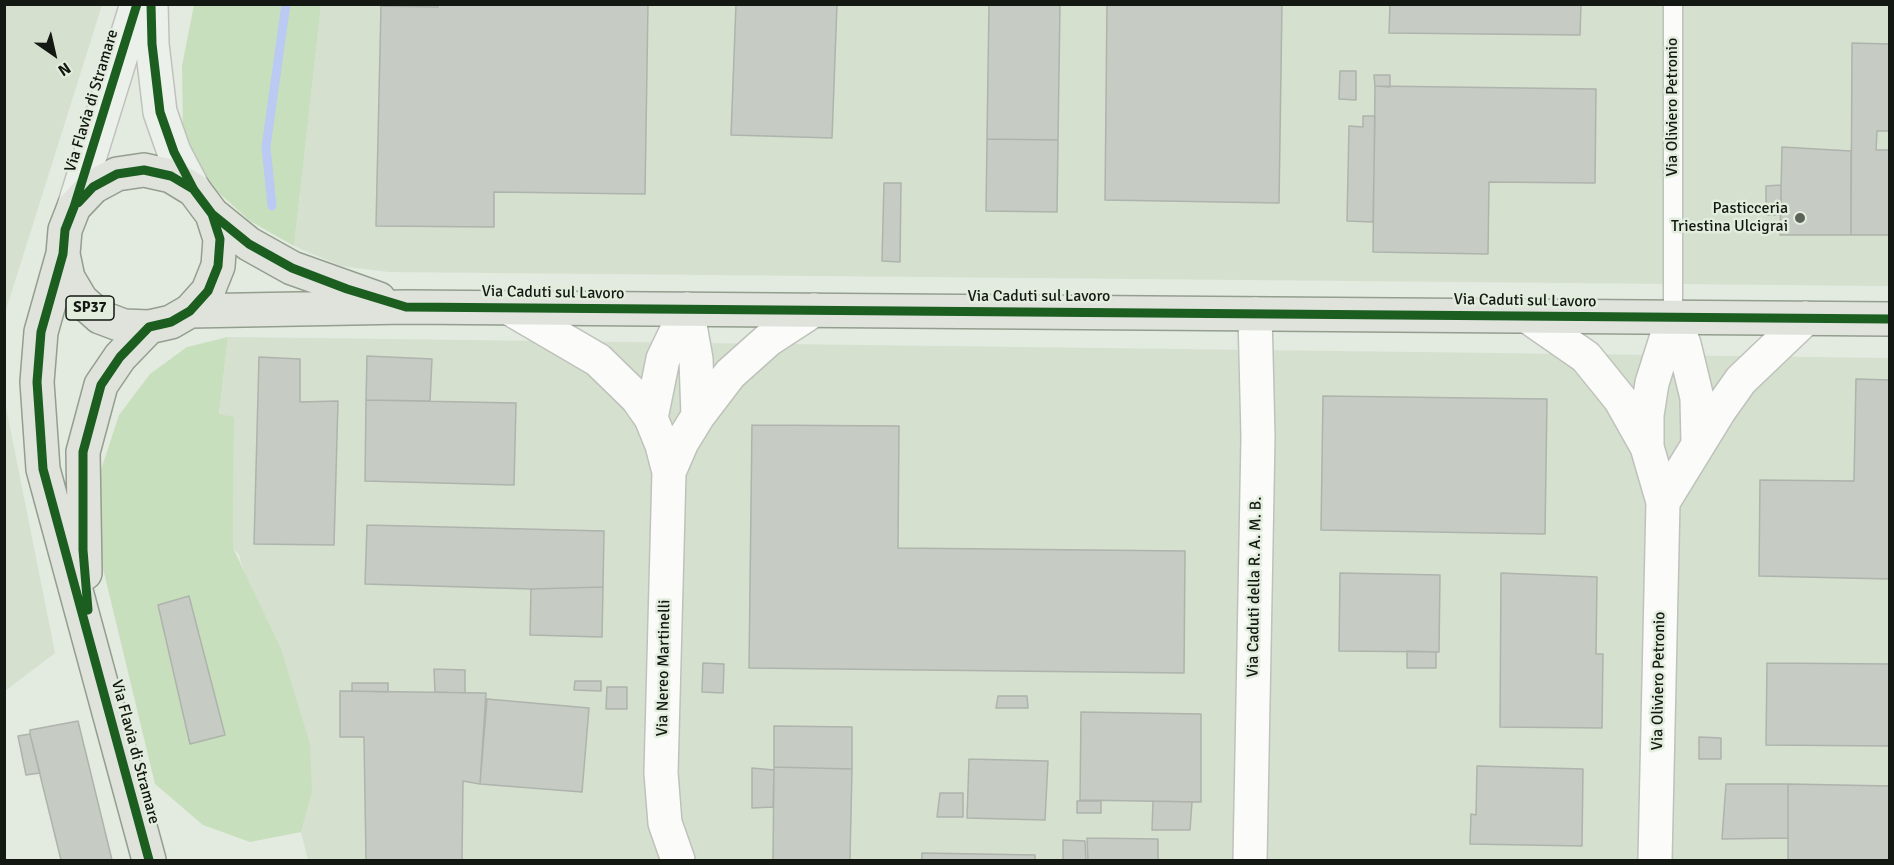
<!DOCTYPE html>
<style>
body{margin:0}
#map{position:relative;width:1894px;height:865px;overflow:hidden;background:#e3eae0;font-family:Signika,sans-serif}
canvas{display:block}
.frame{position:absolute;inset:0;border:6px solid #141812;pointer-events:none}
.north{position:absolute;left:24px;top:24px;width:60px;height:60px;-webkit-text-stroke:4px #e2eddd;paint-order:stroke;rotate:146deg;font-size:16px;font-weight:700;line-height:24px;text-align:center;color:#141812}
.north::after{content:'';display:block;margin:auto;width:21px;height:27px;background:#141812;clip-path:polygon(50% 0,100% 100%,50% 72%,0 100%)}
</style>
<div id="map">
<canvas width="1894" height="865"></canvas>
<div class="frame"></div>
<div class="north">N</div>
</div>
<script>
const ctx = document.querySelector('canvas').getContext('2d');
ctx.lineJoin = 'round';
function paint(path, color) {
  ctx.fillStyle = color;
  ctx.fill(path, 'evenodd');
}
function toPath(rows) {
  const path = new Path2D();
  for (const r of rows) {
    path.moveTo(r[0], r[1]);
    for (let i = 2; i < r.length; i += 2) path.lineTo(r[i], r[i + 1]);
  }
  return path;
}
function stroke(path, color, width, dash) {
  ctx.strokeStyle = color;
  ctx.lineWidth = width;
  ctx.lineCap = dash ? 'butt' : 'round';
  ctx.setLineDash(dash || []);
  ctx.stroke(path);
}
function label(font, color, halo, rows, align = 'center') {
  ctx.font = font + ' Signika,sans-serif';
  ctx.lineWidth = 5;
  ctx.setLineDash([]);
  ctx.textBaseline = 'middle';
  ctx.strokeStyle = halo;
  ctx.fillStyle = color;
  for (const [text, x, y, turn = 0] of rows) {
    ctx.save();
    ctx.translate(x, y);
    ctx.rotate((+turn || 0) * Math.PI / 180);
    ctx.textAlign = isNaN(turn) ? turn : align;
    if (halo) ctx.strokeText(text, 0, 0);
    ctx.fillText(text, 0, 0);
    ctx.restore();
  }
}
const built = toPath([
 [5,4,102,5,5,313,4,5],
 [321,5,1889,5,1889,286,389,272,341,266,294,246],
 [228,337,1889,358,1889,860,308,860,301,832,312,793,239,555,233,548,234,417,219,415],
 [4,397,55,653,5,691,4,691]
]);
const green = toPath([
 [194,5,321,5,294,246,250,221,209,184,183,130,182,66],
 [228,337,219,414,234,417,233,548,281,649,310,744,312,793,301,832,250,842,203,825,155,784,100,556,99,476,119,415,150,374,187,347]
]);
const stream = toPath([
 [272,206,266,147,286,4]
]);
const building = toPath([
 [438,4,648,4,645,194,494,192,494,227,376,226,381,6,438,7,438,4],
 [736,4,837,4,832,138,731,135,736,4],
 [989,4,1060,4,1058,140,987,139,989,4],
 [1107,4,1282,4,1279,203,1105,200,1107,4],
 [1390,4,1581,4,1580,35,1389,33,1390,4],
 [1852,43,1890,44,1890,131,1877,131,1876,150,1890,150,1890,235,1851,235,1852,43],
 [1340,71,1356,71,1356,100,1339,99,1340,71],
 [1374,75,1390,75,1390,87,1375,86,1374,75],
 [1375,86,1596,89,1595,183,1489,182,1488,254,1373,252,1375,86],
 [1363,116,1375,116,1373,222,1347,221,1349,126,1363,127,1363,116],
 [987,139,1058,140,1057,212,986,211,987,139],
 [1782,147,1851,151,1851,235,1780,235,1782,147],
 [884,183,901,183,900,262,882,261,884,183],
 [1781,185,1781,215,1766,215,1766,186,1781,185],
 [367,356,432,359,430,401,366,400,367,356],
 [259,357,300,359,300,402,338,401,334,545,254,544,259,357],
 [1856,379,1890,380,1890,579,1759,576,1760,480,1854,481,1856,379],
 [1323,396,1547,399,1545,534,1321,530,1323,396],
 [366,400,516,403,514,485,365,481,366,400],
 [752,425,899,426,898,548,1185,551,1184,673,749,668,752,425],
 [367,525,604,531,603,587,531,589,365,584,367,525],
 [1340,573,1440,575,1439,652,1339,651,1340,573],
 [1501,573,1597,577,1596,654,1603,654,1602,728,1500,727,1501,573],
 [603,587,602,637,530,635,531,589,603,587],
 [189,596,225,735,190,744,158,605,189,596],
 [1407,651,1436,652,1436,668,1407,668,1407,651],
 [703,663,724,664,723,693,702,692,703,663],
 [1767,663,1890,664,1890,746,1766,745,1767,663],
 [434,669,465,670,465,693,435,692,434,669],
 [575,681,601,681,601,691,574,690,575,681],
 [352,683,388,683,388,692,352,691,352,683],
 [607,687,627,687,627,709,606,709,607,687],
 [340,691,486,693,480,784,463,781,462,860,366,860,364,737,340,737,340,691],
 [998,696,1027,696,1028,708,996,708,998,696],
 [487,699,589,708,582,792,480,784,487,699],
 [1081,712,1201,714,1201,802,1080,800,1081,712],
 [78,721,112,860,61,860,30,734,30,730,78,721],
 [774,726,852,727,852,769,774,767,774,726],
 [30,734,40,773,26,775,18,736,30,734],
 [1699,737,1721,738,1721,759,1699,759,1699,737],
 [969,759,1048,761,1045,820,967,818,969,759],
 [1477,766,1583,769,1582,846,1470,844,1471,814,1476,815,1477,766],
 [774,767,852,769,850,860,773,860,774,767],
 [752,768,774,770,773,807,752,808,752,768],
 [1726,784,1788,784,1788,838,1722,839,1726,784],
 [1788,784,1890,786,1890,860,1788,860,1788,784],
 [940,793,963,793,963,817,937,817,940,793],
 [1077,801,1101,801,1101,813,1077,813,1077,801],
 [1153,801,1192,802,1190,830,1152,830,1153,801],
 [1087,838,1158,839,1158,860,1088,860,1087,838],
 [1063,840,1085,841,1086,860,1063,860,1063,840],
 [922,853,1035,855,1035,860,922,860,922,853]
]);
const service = toPath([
 [1673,4,1673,317]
]);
const minor = toPath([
 [509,308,598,360,637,398,651,418,662,445,669,472,661,773,665,823,678,860],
 [687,309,696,359,698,416],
 [1527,316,1586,357,1620,399,1647,447,1663,502,1655,860],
 [651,418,663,359,687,309],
 [1647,447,1647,415,1652,383,1673,317,1684,344,1697,398,1698,444],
 [669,472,682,442,698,416,730,374,768,340,814,310],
 [1663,502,1719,411,1741,380,1806,318],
 [1250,860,1258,437,1255,314]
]);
const secondary = toPath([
 [151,4,152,44,160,112,174,152,194,190],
 [74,207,137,4]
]);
const primary = toPath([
 [212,214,249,244,292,268,379,299],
 [63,254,68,278,81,300,100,317,124,326,149,327,171,322,190,311,208,291,218,266,220,239,212,214,194,190,171,176,144,170,117,174,93,187,74,207,65,230,63,254,41,332,37,382,43,469,149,860],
 [190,311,406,307,1890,319],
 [85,573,83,452,101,385,120,357,149,327]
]);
const cycleway = toPath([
 [137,4,74,207,65,230,63,254,41,332,37,382,43,469,149,860],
 [78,203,93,187,117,174,144,170,171,176,193,189],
 [212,214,249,244,292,268,347,289,406,307,1890,319],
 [88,610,83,550,83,452,101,385,120,357,149,327,171,322,190,311,208,291,218,266,220,239,212,214,194,190,174,152,160,112,152,44,151,4]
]);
const markers = [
 [1800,218,6,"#5c625a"]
];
const shields = [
 [90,308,48]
];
const shieldNames = [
 ["SP37",90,308]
];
const streetNames = [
 ["Via Flavia di Stramare",92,101,-73],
 ["Via Oliviero Petronio",1673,107,-90],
 ["Via Caduti sul Lavoro",553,293,1],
 ["Via Caduti sul Lavoro",1039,297],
 ["Via Caduti sul Lavoro",1525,301,1],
 ["Via Caduti della R. A. M. B.",1255,587,-89],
 ["Via Nereo Martinelli",664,668,-89],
 ["Via Oliviero Petronio",1659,681,-89],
 ["Via Flavia di Stramare",135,752,75]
];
const poiNames = [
 ["Pasticceria",1788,209],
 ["Triestina Ulcigrai",1788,227]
];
paint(built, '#d5e0cf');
paint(green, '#c8dfbd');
stroke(stream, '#bacaf2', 9);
paint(building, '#c6cbc4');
stroke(building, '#aeb3ac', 1.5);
stroke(service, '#bec2bb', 21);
stroke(minor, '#bec2bb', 36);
stroke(secondary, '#bec2bb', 36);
stroke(primary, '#939e8e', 36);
stroke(service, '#fbfcfa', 18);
stroke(minor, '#fbfcfa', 33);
stroke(secondary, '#ecf0eb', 33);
stroke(primary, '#dfe3dc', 33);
stroke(cycleway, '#1b5e20', 9);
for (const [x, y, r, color] of markers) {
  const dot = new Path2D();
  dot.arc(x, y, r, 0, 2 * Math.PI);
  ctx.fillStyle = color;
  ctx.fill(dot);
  stroke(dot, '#e2eddd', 2);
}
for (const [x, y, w] of shields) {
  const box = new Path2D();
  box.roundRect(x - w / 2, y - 12, w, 24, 4.5);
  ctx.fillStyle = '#e2eddd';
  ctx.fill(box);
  stroke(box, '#141812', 1.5);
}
label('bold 15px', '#141812', null, shieldNames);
label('16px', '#141812', '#e2eddd', streetNames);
label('16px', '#141812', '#e2eddd', poiNames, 'right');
</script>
